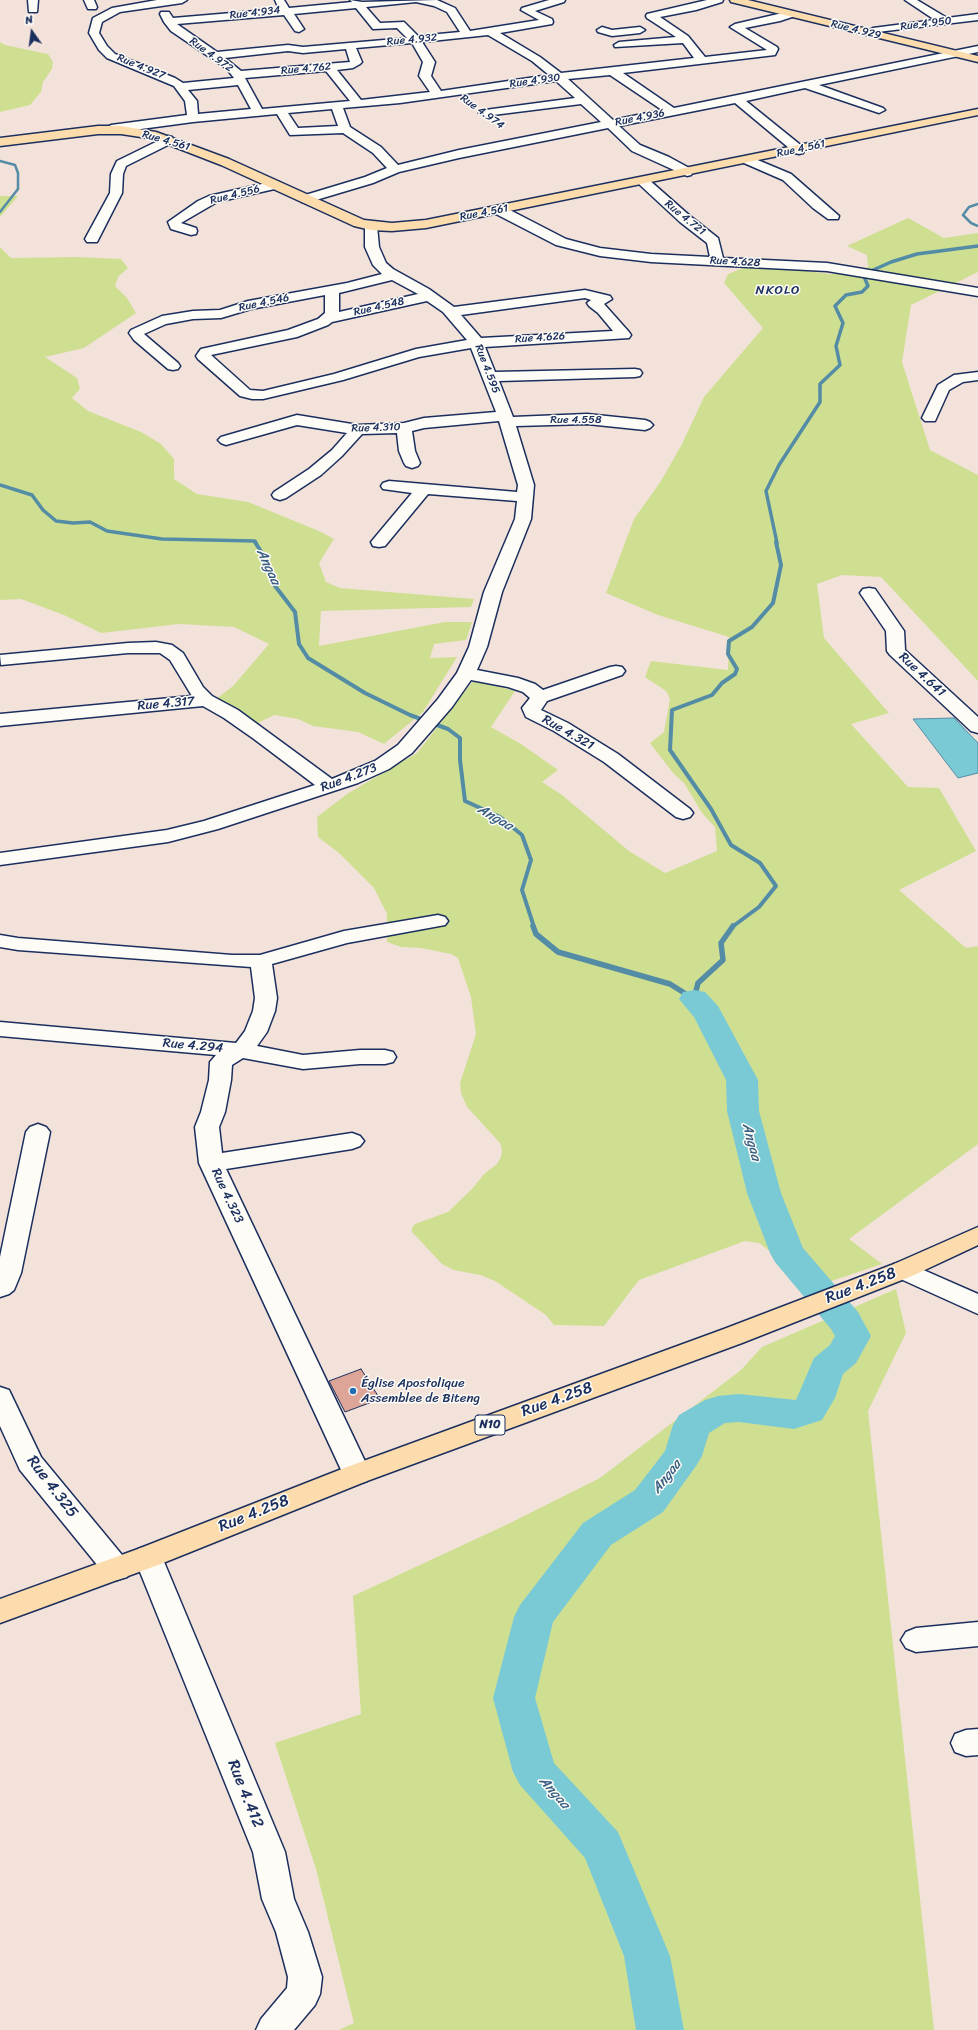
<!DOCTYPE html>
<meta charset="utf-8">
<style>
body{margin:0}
#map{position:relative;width:978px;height:2030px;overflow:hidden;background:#f3e2da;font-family:Sriracha,sans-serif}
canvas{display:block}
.north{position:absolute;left:12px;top:12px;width:40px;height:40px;-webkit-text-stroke:3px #fdfcf7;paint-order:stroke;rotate:346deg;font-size:11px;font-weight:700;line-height:16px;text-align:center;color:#1b2f5e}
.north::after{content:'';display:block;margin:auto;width:14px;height:18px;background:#1b2f5e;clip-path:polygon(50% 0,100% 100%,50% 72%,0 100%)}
</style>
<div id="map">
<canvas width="978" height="2030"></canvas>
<div class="north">N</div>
</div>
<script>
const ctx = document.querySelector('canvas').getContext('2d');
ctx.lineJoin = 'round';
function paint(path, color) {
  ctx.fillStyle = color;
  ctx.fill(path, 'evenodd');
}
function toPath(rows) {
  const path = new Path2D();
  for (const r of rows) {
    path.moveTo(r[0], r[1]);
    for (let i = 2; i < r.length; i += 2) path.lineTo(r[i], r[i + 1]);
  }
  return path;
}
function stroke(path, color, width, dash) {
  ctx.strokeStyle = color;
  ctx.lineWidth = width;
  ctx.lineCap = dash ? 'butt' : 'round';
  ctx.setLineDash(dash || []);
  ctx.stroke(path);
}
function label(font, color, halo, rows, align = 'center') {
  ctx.font = font + ' Sriracha,sans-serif';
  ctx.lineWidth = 3;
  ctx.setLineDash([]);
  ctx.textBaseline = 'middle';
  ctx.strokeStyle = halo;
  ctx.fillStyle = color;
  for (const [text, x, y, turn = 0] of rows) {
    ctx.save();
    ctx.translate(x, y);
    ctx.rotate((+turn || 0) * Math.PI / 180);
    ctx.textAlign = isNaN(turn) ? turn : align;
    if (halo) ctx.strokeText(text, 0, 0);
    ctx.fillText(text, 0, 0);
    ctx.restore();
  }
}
const green = toPath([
 [0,42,5,45,48,54,53,62,52,69,43,82,41,92,30,105,0,112],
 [0,196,18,196,0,217],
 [908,218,944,238,978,233,978,272,911,305,902,362,930,450,978,475,978,681,881,577,842,575,817,584,824,638,889,713,851,724,908,787,939,788,976,851,899,890,966,948,978,946,978,1144,849,1239,882,1264,805,1290,774,1254,759,1243,745,1241,639,1280,604,1326,554,1325,546,1315,495,1281,480,1275,454,1270,442,1264,412,1232,412,1228,415,1224,448,1212,472,1189,484,1174,497,1164,501,1157,502,1150,500,1143,467,1107,461,1093,460,1083,476,1034,471,997,458,958,451,954,421,948,401,947,387,942,387,914,374,888,339,853,318,837,317,817,347,794,417,753,474,680,515,691,491,727,521,744,558,770,542,782,562,795,629,851,665,873,717,851,715,827,702,813,684,783,673,773,650,743,664,732,670,699,666,691,645,677,651,661,728,670,729,637,658,615,606,593,634,519,661,481,682,444,704,397,763,328,724,283,728,274,743,268,773,267,830,274,848,274,868,267,867,255,847,246],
 [0,247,11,258,77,257,121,259,128,268,118,277,115,286,127,298,136,313,84,348,45,357,77,378,80,389,72,398,88,411,141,432,161,444,174,459,174,479,197,494,248,502,319,531,334,539,319,563,326,582,340,588,474,599,471,607,321,611,319,646,445,622,472,622,466,640,434,644,430,658,457,657,423,712,384,744,358,732,313,726,298,719,274,715,254,725,216,699,233,686,269,644,234,627,179,624,101,633,64,615,21,599,0,600],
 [896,1289,906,1333,868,1411,934,2030,339,2030,354,2023,316,1869,275,1743,361,1714,353,1596,506,1525,600,1478,741,1370,762,1347]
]);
const water = toPath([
 [954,718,978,743,978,773,958,778,913,719,954,718]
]);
const streamFar3 = toPath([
 [0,161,15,165,18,173,18,189,0,212],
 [978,204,969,207,963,215,971,223,978,226]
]);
const streamFar2 = toPath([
 [0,485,32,495,43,510,56,521,73,523,90,522,107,531,162,539,255,541,256,543],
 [777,543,766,491,779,465,820,402,820,384,840,365,836,346,843,323,835,306,846,295,862,292,868,286,865,279,871,271,891,262,917,254,978,246]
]);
const streamFar1 = toPath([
 [255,542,265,558,272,582,295,612,299,644,308,658,365,693,410,715,448,729,460,738,460,760,465,801,500,817,522,835,531,860,522,890,534,927],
 [732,927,759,907,776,886,760,863,731,845,711,809,670,750,672,710,712,695,722,683,735,674,737,669,728,654,729,641,752,627,773,603,781,565,776,542]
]);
const stream = toPath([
 [533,926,536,934,558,952,670,984,694,999,698,983,723,960,721,943,733,926]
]);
const river = toPath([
 [694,990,705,992,718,1006,758,1080,759,1111,781,1193,803,1248,858,1312,871,1336,856,1363,843,1374,835,1398,822,1420,794,1429,739,1422,725,1423,709,1433,702,1456,696,1466,663,1512,611,1545,553,1622,535,1698,554,1763,618,1832,670,1956,684,2030,636,2030,624,1956,585,1858,520,1785,513,1772,493,1698,514,1617,520,1605,583,1523,635,1490,665,1451,673,1425,679,1415,705,1400,718,1396,739,1394,796,1400,814,1358,830,1345,835,1336,831,1329,775,1262,770,1253,747,1193,727,1111,726,1080,694,1017,679,999,683,992,694,990]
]);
const building = toPath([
 [361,1369,380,1399,345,1412,329,1381,361,1369]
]);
const minor = toPath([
 [28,0,38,0,37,12,29,12,28,0],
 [84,0,94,0,97,7,96,9,88,9,84,0],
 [157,0,187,0,182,3,120,12,102,22,99,33,107,46,115,54,175,78,183,83,234,78,227,69,171,31,164,22,160,14,161,12,169,12,173,18,279,9,275,0,284,0,289,8,352,2,350,0,362,2,437,0,455,8,470,31,539,20,521,10,522,8,549,0,565,0,564,2,535,11,552,19,553,22,552,24,500,33,540,57,561,73,694,58,683,43,615,47,614,45,619,42,676,37,647,18,646,16,647,14,707,0,723,0,722,2,696,10,660,17,688,36,705,57,767,50,730,27,735,24,791,11,795,12,796,14,795,16,780,21,745,28,777,47,778,49,775,55,623,73,674,108,978,46,978,52,819,85,883,108,885,110,879,113,805,88,746,101,803,147,805,150,803,153,799,154,795,153,735,103,619,126,640,145,669,157,691,169,693,172,691,175,687,176,632,151,608,128,459,158,399,172,373,183,306,203,302,202,300,199,302,196,365,177,387,168,373,153,343,133,290,135,277,114,193,122,111,133,107,132,105,129,111,125,187,115,185,101,174,86,107,58,99,50,89,33,93,18,112,8,157,0],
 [416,2,434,6,447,12,460,32,418,36,404,22,380,23,366,7,416,2],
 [356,8,373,29,397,28,407,38,303,47,288,45,217,52,177,24,284,15,295,31,299,32,304,29,294,14,356,8],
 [488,35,532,61,549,75,441,91,431,76,435,62,422,42,488,35],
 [412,43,423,62,419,76,430,92,361,100,337,70,353,68,360,64,362,62,356,48,412,43],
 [346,49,350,62,241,71,225,58,288,51,303,53,346,49],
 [326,71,350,101,262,109,245,78,326,71],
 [610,75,662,110,613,120,568,79,610,75],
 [556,81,575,98,485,110,479,113,485,116,581,104,601,122,459,150,398,165,381,147,350,127,343,108,400,103,556,81],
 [238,85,251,109,198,114,197,101,188,90,238,85],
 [332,109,338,126,298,128,288,113,332,109],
 [905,0,917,0,947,18,978,14,978,20,869,33,868,31,873,28,935,20,905,0],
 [602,27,612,30,640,27,645,30,640,33,612,36,598,32,597,30,602,27],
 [168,136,172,137,174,140,172,143,126,166,123,174,122,193,97,242,87,242,85,239,110,193,111,174,117,161,168,136],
 [748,156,791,174,839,216,838,219,828,219,813,208,783,180,744,163,742,160,744,157,748,156],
 [644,178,648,179,690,216,718,238,723,258,827,263,978,288,978,296,827,271,651,262,600,256,556,245,494,213,493,210,494,207,504,207,566,239,600,248,651,254,710,257,707,243,680,222,640,185,638,182,640,179,644,178],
 [275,181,279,182,281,185,279,188,217,202,181,223,196,228,197,231,196,234,191,235,171,229,168,222,198,201,209,196,275,181],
 [371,222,377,226,379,247,386,263,393,269,429,289,454,307,585,290,610,296,612,299,604,304,629,332,631,335,629,338,485,347,495,372,635,369,640,370,642,373,640,376,635,377,499,381,513,417,587,414,645,420,650,422,653,425,650,428,645,430,587,424,516,426,534,485,531,519,502,592,487,647,477,670,518,678,535,684,543,690,610,667,616,666,622,667,625,671,622,675,547,701,541,710,568,723,618,754,690,809,693,813,690,817,683,819,676,817,604,762,554,731,526,717,522,708,530,698,523,692,508,687,471,680,452,707,412,753,389,769,358,783,218,829,168,842,0,865,0,853,167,830,204,821,315,785,254,739,224,718,203,706,0,726,0,714,192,696,170,660,160,653,128,653,1,665,0,655,128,643,156,642,172,645,183,653,203,687,212,696,238,710,332,779,375,761,398,745,438,699,457,673,469,647,484,592,515,519,517,501,428,494,385,546,379,547,373,546,371,542,412,493,383,489,381,486,383,483,389,481,517,492,518,485,499,421,424,428,412,431,415,451,420,463,418,466,412,468,406,466,404,463,399,451,397,433,362,434,342,456,321,475,286,498,280,500,274,498,272,495,274,492,309,469,332,450,347,433,297,425,226,445,221,443,218,440,221,437,297,415,358,425,404,423,424,418,496,412,471,348,419,357,343,380,263,399,252,399,240,396,198,359,196,356,198,353,201,349,288,330,318,319,325,313,325,295,251,309,221,318,193,319,166,324,144,334,178,363,180,366,178,369,173,370,168,369,134,340,129,333,131,330,162,316,193,311,220,310,248,301,347,283,382,274,373,265,365,247,365,226,371,222],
 [392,280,418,294,339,312,339,293,392,280],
 [585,298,591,300,587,303,589,306,598,313,613,331,481,338,461,315,585,298],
 [427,301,443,312,467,340,416,349,334,374,263,391,250,390,211,355,297,337,328,325,332,322,427,301],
 [978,372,978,380,963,382,949,390,935,421,925,421,922,418,938,385,954,375,978,372],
 [869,588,875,589,904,631,905,650,978,717,978,733,971,731,890,655,887,651,886,631,860,593,863,589,869,588],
 [438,915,445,917,448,921,445,925,347,943,272,964,277,998,275,1011,267,1032,257,1046,303,1055,360,1050,385,1050,393,1052,396,1057,393,1062,385,1064,360,1064,303,1069,243,1058,232,1065,231,1080,225,1112,219,1127,222,1153,352,1133,360,1136,364,1141,360,1146,352,1149,226,1169,371,1474,367,1481,357,1484,347,1481,343,1474,199,1163,195,1127,201,1112,209,1080,210,1062,216,1055,0,1036,0,1022,236,1043,245,1031,253,1011,255,998,251,967,18,950,0,947,0,935,18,938,232,955,260,955,344,931,438,915],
 [38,1124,46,1127,50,1132,21,1273,14,1290,9,1294,0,1297,0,1257,26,1132,30,1127,38,1124],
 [903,1261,978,1294,978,1314,894,1276,891,1270,894,1264,903,1261],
 [0,1387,9,1390,41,1457,127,1561,131,1569,127,1577,117,1580,107,1577,20,1470,0,1426,0,1387],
 [148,1546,158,1549,162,1557,285,1852,294,1899,308,1932,322,1977,320,1994,315,2005,294,2030,256,2030,261,2019,287,1988,288,1977,276,1932,262,1899,253,1852,134,1557,138,1549,148,1546],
 [978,1622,978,1646,916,1652,906,1648,901,1640,906,1632,916,1628,978,1622],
 [978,1729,978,1755,966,1756,955,1752,951,1743,955,1734,966,1730,978,1729]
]);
const major = toPath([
 [730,0,748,0,978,56,978,62,731,2,730,0],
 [978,109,978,115,426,228,392,231,371,230,354,226,221,165,154,139,121,134,98,134,0,146,0,138,98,126,121,126,156,132,229,159,364,220,392,223,426,220,978,109]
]);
const highway = toPath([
 [978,1227,978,1245,912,1276,742,1343,367,1481,158,1565,0,1623,0,1599,138,1549,347,1467,724,1329,894,1264,978,1227]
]);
const markers = [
 [353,1391,4,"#1f6fb2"]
];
const farStreetnames = [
 ["Rue 4.934",255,13,-6],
 ["Rue 4.950",926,24,-7],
 ["Rue 4.929",856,30,14],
 ["Rue 4.932",412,40,-5],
 ["Rue 4.972",211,55,36],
 ["Rue 4.927",141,67,22],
 ["Rue 4.762",306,69,-5],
 ["Rue 4.930",535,81,-8],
 ["Rue 4.974",482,112,36],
 ["Rue 4.936",640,118,-11],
 ["Rue 4.561",166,141,16],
 ["Rue 4.561",801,149,-12],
 ["Rue 4.556",235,195,-14],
 ["Rue 4.561",484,213,-11],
 ["Rue 4.721",685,218,39],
 ["Rue 4.628",735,262,3],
 ["Rue 4.546",264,303,-12],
 ["Rue 4.548",379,307,-13],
 ["Rue 4.626",540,338,-4],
 ["Rue 4.595",487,369,69],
 ["Rue 4.558",576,420],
 ["Rue 4.310",376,428,-2]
];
const shields = [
 [490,1425,30]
];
const shieldNames = [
 ["N10",490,1425]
];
const farQuarternames = [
 ["NKOLO",778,291]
];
const streetNames = [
 ["Rue 4.641",922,675,43],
 ["Rue 4.317",166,704,-5],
 ["Rue 4.321",568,733,30],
 ["Rue 4.273",349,778,-21],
 ["Rue 4.294",193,1046,5],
 ["Rue 4.323",227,1196,65]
];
const poiNames = [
 ["Église Apostolique",361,1384],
 ["Assemblee de Biteng",361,1399]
];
const waterNames = [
 ["Angaa",268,567,65],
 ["Angaa",495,818,30],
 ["Angaa",751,1142,75],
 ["Angaa",667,1477,-52],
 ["Angaa",554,1793,48]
];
const nearStreetnames = [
 ["Rue 4.258",861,1286,-21],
 ["Rue 4.258",557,1400,-20],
 ["Rue 4.325",52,1487,53],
 ["Rue 4.258",254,1514,-22],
 ["Rue 4.412",245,1794,68]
];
paint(green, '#cfdf92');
paint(water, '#7acad6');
stroke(water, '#548ca6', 1);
stroke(streamFar3, '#548ca6', 2.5);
stroke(streamFar2, '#548ca6', 3.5);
stroke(streamFar1, '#548ca6', 4);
stroke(stream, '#548ca6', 5.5);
paint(river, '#7acad6');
paint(building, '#dda597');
stroke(building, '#1b2f5e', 1);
stroke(minor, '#1b2f5e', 3);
stroke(major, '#1b2f5e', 3);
stroke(highway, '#1b2f5e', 3);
paint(minor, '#fdfcf7');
paint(major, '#fcdcac');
paint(highway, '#fcdcac');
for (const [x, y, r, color] of markers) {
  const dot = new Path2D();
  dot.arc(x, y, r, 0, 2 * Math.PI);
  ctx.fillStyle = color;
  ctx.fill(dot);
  stroke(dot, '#fdfcf7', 1.5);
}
label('11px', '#1b2f5e', '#fdfcf7', farStreetnames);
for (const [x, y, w] of shields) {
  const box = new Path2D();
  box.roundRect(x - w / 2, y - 10, w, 20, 3);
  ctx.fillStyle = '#fdfcf7';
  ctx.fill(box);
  stroke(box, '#1b2f5e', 1);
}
label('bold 12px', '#1b2f5e', null, shieldNames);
ctx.letterSpacing = '1px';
label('13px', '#1b2f5e', '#fdfcf7', farQuarternames);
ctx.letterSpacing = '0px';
label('13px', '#1b2f5e', '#fdfcf7', streetNames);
label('13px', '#1b2f5e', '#fdfcf7', poiNames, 'left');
label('italic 14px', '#385e82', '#fdfcf7', waterNames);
label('16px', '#1b2f5e', '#fdfcf7', nearStreetnames);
</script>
